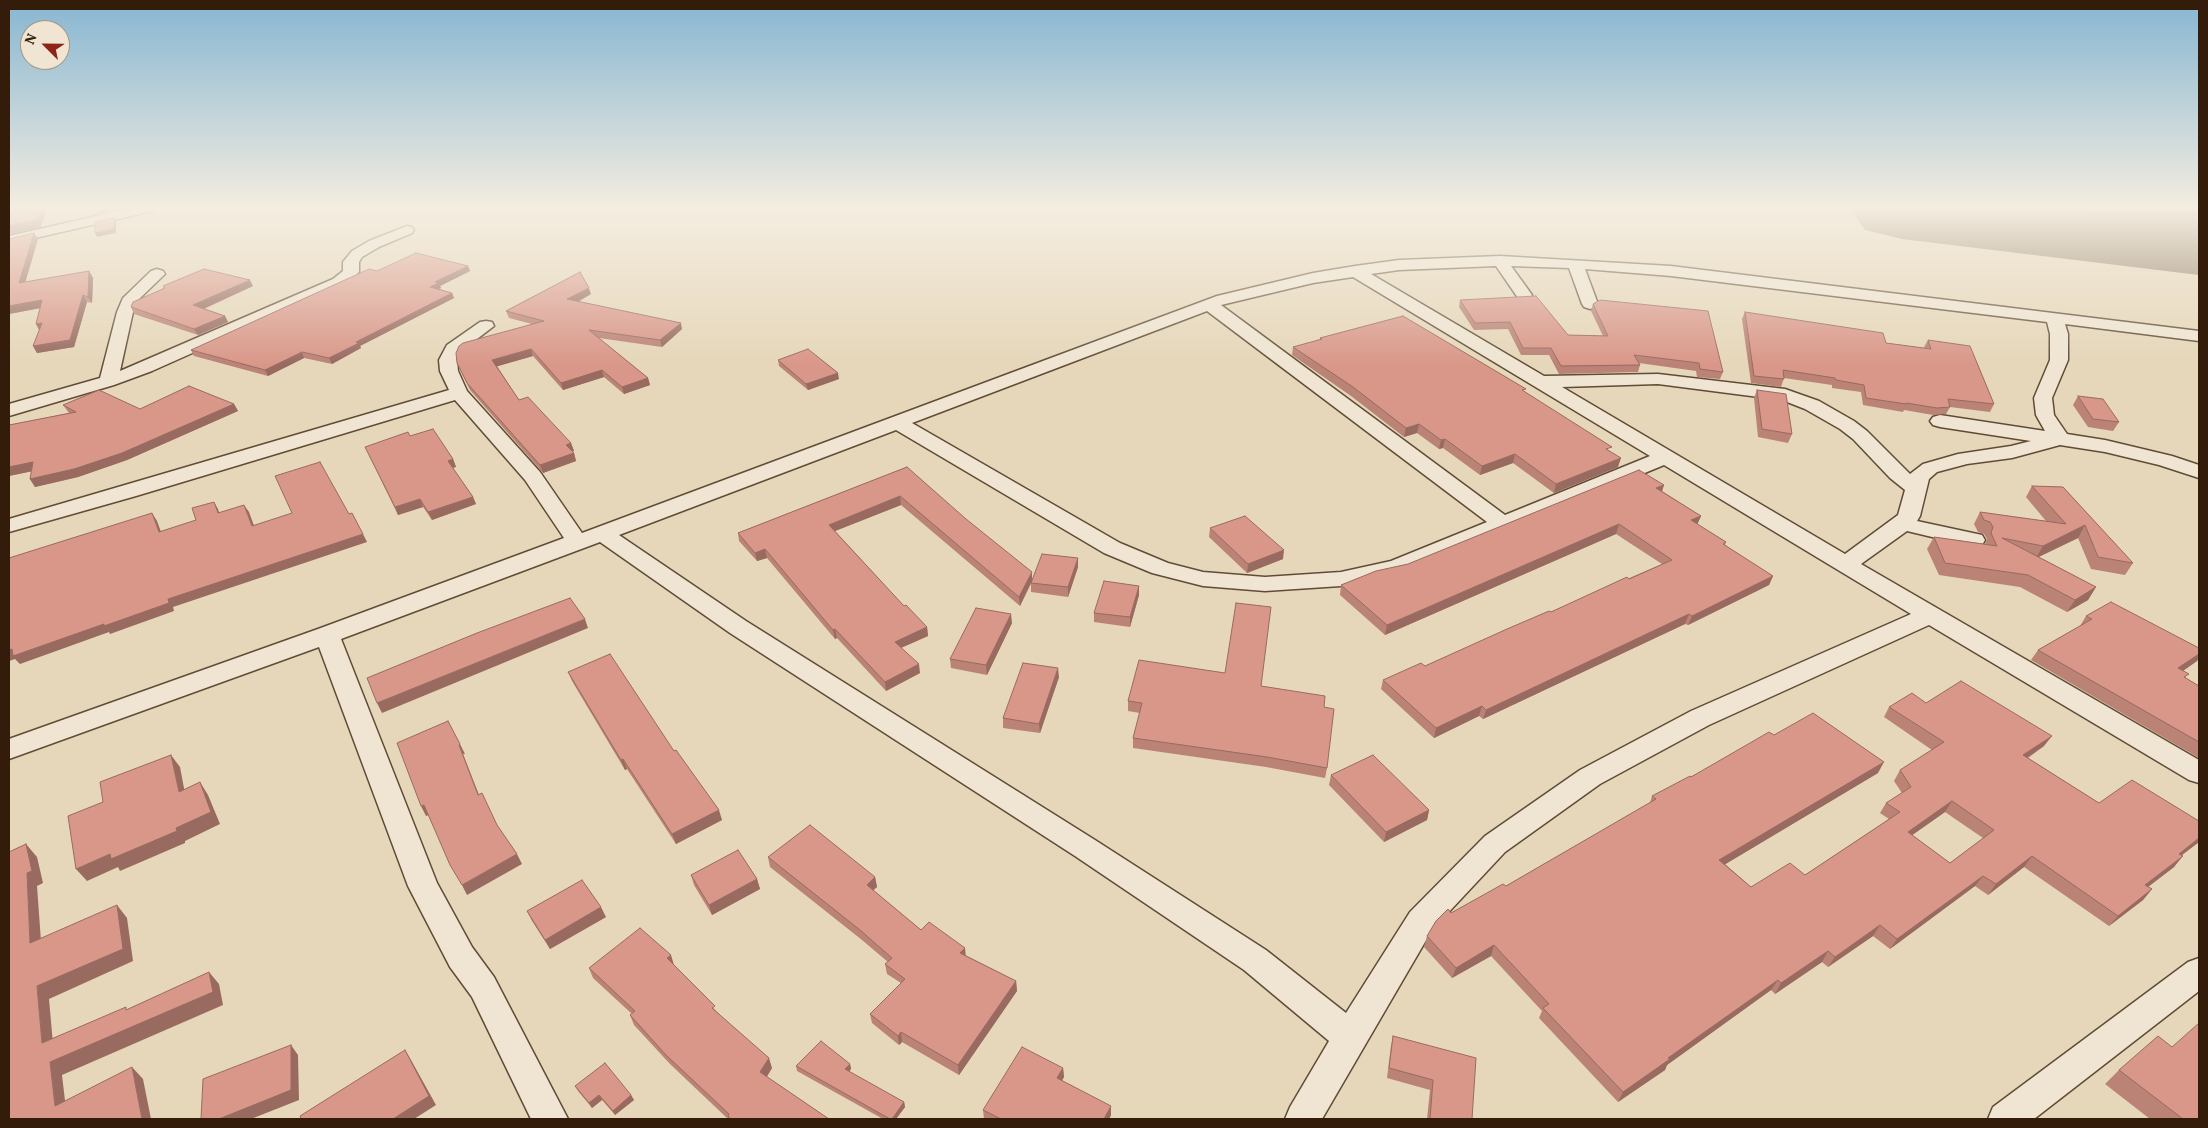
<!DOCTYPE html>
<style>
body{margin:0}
#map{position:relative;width:2208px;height:1128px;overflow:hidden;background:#e6d7ba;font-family:Vollkorn,serif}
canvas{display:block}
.frame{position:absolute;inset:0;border:10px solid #331d0a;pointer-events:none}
.north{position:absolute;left:20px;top:20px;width:50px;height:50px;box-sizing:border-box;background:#efe5d2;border:1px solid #a49582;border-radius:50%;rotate:293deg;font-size:14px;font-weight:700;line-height:20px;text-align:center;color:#331d0a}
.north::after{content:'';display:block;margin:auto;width:18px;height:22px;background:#8f2418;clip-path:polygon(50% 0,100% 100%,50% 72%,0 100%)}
</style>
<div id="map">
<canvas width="2208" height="1128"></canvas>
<div class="frame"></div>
<div class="north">N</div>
</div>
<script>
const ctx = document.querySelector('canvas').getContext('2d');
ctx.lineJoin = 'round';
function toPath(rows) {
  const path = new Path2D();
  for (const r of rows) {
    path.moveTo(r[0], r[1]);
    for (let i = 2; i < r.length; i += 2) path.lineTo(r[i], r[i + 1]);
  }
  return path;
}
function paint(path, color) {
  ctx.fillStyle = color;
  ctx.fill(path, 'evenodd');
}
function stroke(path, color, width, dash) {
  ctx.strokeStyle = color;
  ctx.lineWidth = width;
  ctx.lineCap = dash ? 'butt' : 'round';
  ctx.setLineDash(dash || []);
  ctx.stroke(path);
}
const runway = toPath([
 [1850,208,2199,209,2199,275,1902,239,1865,230,1850,208]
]);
const street = toPath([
 [131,208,155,208,153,211,9,244,9,236,131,208],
 [407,226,412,227,414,230,412,233,379,247,362,257,359,262,359,272,345,285,152,371,114,385,9,416,9,404,100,378,117,312,123,298,151,271,157,269,163,271,165,274,138,300,133,312,120,371,333,279,343,271,343,262,352,251,369,241,407,226],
 [1500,256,1671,266,2199,331,2199,341,2065,324,2068,334,2068,360,2052,398,2054,415,2067,434,2105,440,2172,456,2199,465,2199,478,2159,465,2105,452,2060,445,2012,458,1967,464,1937,472,1929,479,1920,516,1917,521,1982,535,1985,540,1982,545,1974,547,1907,531,1861,564,2199,760,2199,783,2189,780,1929,625,1709,725,1600,784,1505,852,1432,930,1322,1119,1285,1119,1290,1107,1329,1041,1244,970,1075,856,730,633,600,542,341,639,437,883,472,947,494,977,568,1119,531,1119,472,997,450,967,408,886,319,647,9,759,9,739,318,629,564,538,525,480,455,400,136,496,9,532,9,519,449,390,440,371,439,360,447,345,480,322,486,321,492,322,494,326,460,352,457,360,458,371,467,391,540,472,582,533,1217,296,1313,273,1355,266,1399,260,1500,256],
 [1496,266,1518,298,1524,300,1530,298,1532,295,1511,266,1569,268,1582,304,1584,307,1590,309,1596,307,1598,304,1585,269,1671,276,2047,322,2050,334,2050,360,2034,398,2036,415,2045,431,1940,415,1933,417,1930,421,1933,425,1940,427,2031,441,2011,446,1958,454,1923,464,1910,474,1867,431,1854,421,1819,401,1785,389,1658,374,1544,376,1371,274,1399,270,1496,266],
 [1353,277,1650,456,1505,515,1221,305,1313,283,1353,277],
 [1207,311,1487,522,1391,561,1341,572,1265,577,1203,572,1168,563,1120,543,912,423,1207,311],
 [1658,384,1782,400,1805,409,1840,429,1853,439,1890,478,1905,490,1898,515,1845,554,1562,387,1658,384],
 [896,430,1104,553,1152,573,1203,586,1265,591,1341,586,1405,572,1664,465,1911,614,1691,711,1580,770,1485,836,1410,912,1346,1013,1266,950,1095,840,746,621,619,535,896,430],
 [2199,958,2199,991,2034,1119,1988,1119,1993,1107,2188,962,2199,958]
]);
const wall = toPath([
 [34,233,38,239,25,282,89,271,93,278,92,303,87,302,74,347,37,353,33,346,39,330,36,324,40,308,9,314,9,239],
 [468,266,470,271,440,286,441,288,439,289,452,293,454,298,360,346,361,348,332,364,304,358,268,376,194,356,191,350],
 [163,286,253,286,204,309,225,316,228,322,198,335,134,314,131,307,164,289],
 [591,294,578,302,682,329,662,347,599,338,648,378,650,385,624,394,604,377,563,390,533,356,497,366,519,400,571,443,574,451,572,451,574,453,576,461,543,473,470,390,457,363,532,324,509,318,506,311],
 [1460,300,1568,335,1603,336,1591,311,1593,304,1723,372,1720,379,1697,377,1696,371,1639,363,1640,365,1638,372,1559,374,1549,355,1521,355,1508,329,1474,330,1459,307],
 [1745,312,1886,343,1925,348,1924,347,1928,340,1994,404,1990,412,1950,407,1946,414,1933,415,1904,410,1903,412,1863,405,1861,392,1832,388,1832,385,1784,378,1781,387,1751,383,1742,319],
 [1320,338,1525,392,1611,452,1618,467,1554,493,1513,463,1480,475,1443,448,1439,449,1417,433,1404,437,1351,396,1292,355,1293,347,1320,340],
 [778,360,839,379,808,390,779,366],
 [1757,390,1792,434,1788,443,1758,437,1754,398],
 [2078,396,2119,422,2113,431,2088,427,2073,405],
 [234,404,238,411,127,460,78,477,35,487,30,479,32,471,9,476,9,425,69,413,63,405,140,409],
 [410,436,453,459,456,467,453,468,473,497,476,504,432,520,423,507,398,515,369,455],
 [907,467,1032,579,1078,567,1068,597,1031,592,1031,584,1020,606,901,505,835,531,904,606,927,627,928,636,901,648,920,673,886,691,837,638,835,639,767,558,757,561,739,541,738,533],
 [1664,485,1662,491,1701,516,1697,524,1726,542,1725,545,1773,576,1769,585,1688,625,1685,624,1483,719,1479,716,1434,738,1381,689,1383,680,1425,666,1662,564,1616,534,1385,635,1340,595,1341,585],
 [2032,486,2063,487,2133,563,2125,575,2091,569,2078,538,2039,557,2096,587,2088,600,2067,612,2020,587,1939,575,1927,549,1934,537,1985,544,1987,539,1984,534,1978,532,1974,524,1980,512,2046,521,2026,497],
 [1210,528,1283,559,1247,573,1209,537],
 [1139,586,1139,595,1130,627,1094,622,1094,613],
 [2086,616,2199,648,2199,658,2197,661,2183,671,2186,678,2199,686,2199,758,2031,660,2038,650,2080,626],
 [1012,623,987,675,951,668,950,659],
 [568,672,674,751,722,820,676,844,627,769,625,770,572,681],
 [1059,677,1040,733,1003,728,1003,718],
 [1261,686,1324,707,1327,768,1325,778,1266,767,1133,748,1133,738,1140,713,1128,711,1128,701],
 [1926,703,2044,746,2028,758,2099,803,2199,821,2199,842,2182,855,2174,867,2148,887,2152,889,2143,900,2109,926,2024,867,1988,895,1975,886,1890,949,1873,936,1828,967,1822,962,1775,994,1771,990,1667,1065,1665,1070,1618,1102,1539,1018,1542,1011,1491,956,1452,978,1424,947,1427,936,1451,913,1506,886,1650,803,1652,796,1774,735,1878,773,1725,864,1751,887,1805,875,1889,819,1880,813,1886,803,1902,793,1894,781,1900,770,1932,750,1884,717,1889,707],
 [1945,812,1983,838,1950,863,1912,835],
 [1331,775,1429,810,1427,820,1384,842,1329,785],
 [768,857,875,877,877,887,873,890,921,930,965,955,1016,981,1017,991,959,1075,902,1042,899,1045,872,1023,870,1014,901,983,887,974,885,964,888,962,862,940,770,867],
 [691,875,757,879,760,889,712,915,694,885],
 [527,911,606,917,550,949,532,921],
 [674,965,717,1012,772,1068,767,1077,829,1119,728,1119,670,1064,634,1025,630,1015,632,1014,593,978,589,968],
 [1393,1036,1472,1119,1427,1119,1430,1090,1387,1078,1391,1046],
 [2172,1047,2199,1119,2150,1119,2105,1084,2119,1070],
 [850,1064,851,1069,849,1072,904,1102,905,1107,896,1119,883,1119,797,1071,796,1066],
 [1063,1068,1064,1077,1062,1080,1111,1115,1109,1119,984,1119,983,1110],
 [575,1086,631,1095,634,1100,615,1115,602,1100,592,1108,578,1091]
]);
const shadedWall = toPath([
 [41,208,47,208,41,227,11,234,9,230,9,226],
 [107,208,116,208,116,209,97,214,95,210],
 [9,213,12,213,9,221],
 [114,218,116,221,116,233,97,237,95,233],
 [34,233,38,239,23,290,19,283],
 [468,266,470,271,440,286,441,288,432,292,430,287,435,282],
 [89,271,93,278,92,303,88,297],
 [250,280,253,286,196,312,193,305],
 [589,288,591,294,569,306,567,299],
 [452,293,454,298,360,346,361,348,332,364,329,358,356,342],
 [83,295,87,302,74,347,37,353,33,346],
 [42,300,46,307,9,314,9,306],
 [225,316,228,322,198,335,194,329],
 [42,323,40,331,36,324],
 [681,323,682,329,662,347,660,340],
 [531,349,533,356,495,367,492,360],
 [302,352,304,358,268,376,265,370],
 [602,370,604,377,563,390,561,383],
 [838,373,839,379,808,390,806,384],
 [648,378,650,385,624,394,622,387],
 [234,404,238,411,127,460,78,477,35,487,30,479],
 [1419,424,1417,433,1404,437,1406,428],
 [1445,439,1443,448,1439,449,1441,440],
 [571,443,574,451,568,453,566,445],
 [574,453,576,461,543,473,540,465],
 [1515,454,1513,463,1480,475,1482,466],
 [1621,458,1618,467,1554,493,1556,484],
 [453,459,456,467,451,468,448,461],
 [33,462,38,470,9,476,9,467],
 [1664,485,1661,494,1656,488],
 [900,496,901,505,830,533,829,525],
 [473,497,476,504,432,520,428,512],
 [420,499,423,507,398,515,395,507],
 [214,502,218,509,222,521,218,513],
 [244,505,249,512,257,534,252,526],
 [152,513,157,521,164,540,159,532],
 [1701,516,1697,525,1691,520],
 [1619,524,1616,534,1385,635,1387,625],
 [2085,525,2078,538,2036,558,2043,546],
 [363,534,367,542,173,607,174,611,110,634,109,632,20,664,15,659,9,661,9,650,168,599],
 [765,549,767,558,757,561,755,553],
 [1284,550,1283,559,1247,573,1248,564],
 [1078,558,1078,567,1068,597,1068,587],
 [1032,572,1032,580,1020,606,1019,597],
 [1773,576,1769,585,1688,625,1692,616],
 [1139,586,1139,595,1130,627,1130,617],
 [2096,587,2088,600,2067,612,2075,600],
 [1011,614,1012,623,987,675,986,665],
 [1689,614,1685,624,1483,719,1486,710],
 [585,619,588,628,382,713,377,703],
 [927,627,928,636,896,650,895,642],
 [835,629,837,638,835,639,833,630],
 [2199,654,2199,658,2197,661,2171,679,2178,668],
 [919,664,920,673,886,691,885,682],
 [1058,668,1059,677,1040,733,1039,724],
 [1482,706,1479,716,1434,738,1436,728],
 [2052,736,2044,746,2016,765,2023,755],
 [460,744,465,754,463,754,483,805,478,795,459,745],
 [171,755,180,767,187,804,179,792],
 [623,759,627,769,625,770,621,760],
 [1884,762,1878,773,1714,871,1719,860],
 [200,782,208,795,220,824,185,841,185,843,120,871,118,867,87,881,76,869,110,854,176,828],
 [1952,801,1945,812,1901,843,1908,832],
 [424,805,429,815,426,816,421,806],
 [719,810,722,820,676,844,672,834],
 [1429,810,1427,820,1384,842,1386,832],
 [2199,838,2199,842,2170,864,2179,854],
 [26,844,37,857,43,883,37,886,42,955,30,943,27,873],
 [517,854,522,864,467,895,462,885],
 [2032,856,2024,867,1988,895,1996,884],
 [2183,856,2174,867,2136,896,2145,885],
 [1983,876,1975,886,1890,949,1897,939],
 [875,877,877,887,869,894,867,885],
 [757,879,760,889,712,915,709,905],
 [2152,889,2143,900,2109,926,2118,916],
 [117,905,127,918,133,961,49,999,54,1055,42,1043,37,986],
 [601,907,606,917,550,949,545,940],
 [1880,925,1873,936,1828,967,1835,957],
 [1494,945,1491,956,1452,978,1456,968],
 [965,948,966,958,960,953],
 [1828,951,1822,962,1775,994,1781,983],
 [671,955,674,965,670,968,667,958],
 [209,972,219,984,223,1005,62,1075,67,1118,55,1106,50,1062],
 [1778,980,1771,990,1667,1065,1665,1070,1618,1102,1623,1092,1668,1058],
 [1016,981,1017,991,959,1075,958,1065],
 [901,1032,902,1042,899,1045,898,1036],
 [291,1045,298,1055,299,1100,251,1119,219,1119],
 [405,1050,411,1060,436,1105,414,1119,393,1119],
 [769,1058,772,1068,763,1082,760,1072],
 [850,1064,851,1069,846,1074,845,1069],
 [132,1067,143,1079,151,1119,142,1119],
 [1063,1068,1064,1077,1058,1087,1057,1078],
 [599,1095,602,1100,592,1108,589,1103],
 [631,1095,634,1100,615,1115,613,1111],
 [904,1102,905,1107,896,1119,892,1119],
 [1111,1106,1111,1115,1109,1119,1104,1119]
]);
const building = toPath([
 [9,208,41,208,37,220,9,226,9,222,12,213,9,213,9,208],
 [95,208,107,208,95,210,95,208],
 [114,218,114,229,95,233,95,222,114,218],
 [34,233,19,283,89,271,88,297,83,295,70,340,33,346,42,323,36,324,42,300,9,306,9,239,34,233],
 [416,253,468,266,435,282,439,283,430,287,452,293,356,342,359,343,329,358,302,352,265,370,191,350,369,269,377,271,416,253],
 [204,269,250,280,193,305,225,316,194,329,131,307,133,302,165,288,163,286,204,269],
 [580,272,589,288,567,299,681,323,660,340,589,330,648,378,622,387,602,370,561,383,531,349,492,360,519,400,528,397,571,443,566,445,574,453,540,465,467,383,457,363,456,353,459,346,463,343,544,321,506,311,580,272],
 [1536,296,1568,335,1608,336,1593,304,1600,300,1708,311,1723,372,1700,369,1699,363,1634,355,1640,365,1561,366,1551,348,1523,348,1510,322,1475,323,1460,300,1536,296],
 [1745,312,1883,333,1886,343,1931,349,1928,340,1970,346,1994,404,1948,399,1950,407,1937,408,1906,403,1906,404,1866,398,1864,385,1836,380,1835,378,1783,370,1784,379,1754,376,1745,312],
 [1403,316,1526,389,1522,390,1612,447,1606,449,1621,458,1556,484,1515,454,1482,466,1445,439,1441,440,1419,424,1406,428,1353,387,1293,347,1322,339,1320,338,1403,316],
 [808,349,838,373,806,384,778,360,808,349],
 [189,386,234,404,122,453,74,469,30,479,33,462,9,467,9,425,76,412,63,405,99,390,140,409,189,386],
 [1757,390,1786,394,1792,434,1762,429,1757,390],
 [2078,396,2103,399,2119,422,2093,419,2078,396],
 [433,429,453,459,448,461,473,497,428,512,420,499,395,507,365,447,408,432,410,436,433,429],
 [320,462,349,514,352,513,363,534,168,599,169,603,104,626,104,624,13,656,12,649,9,650,9,558,152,513,159,532,196,520,192,508,214,502,218,513,244,505,252,526,292,513,275,476,320,462],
 [907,467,966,519,1032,572,1019,597,900,496,829,525,904,606,906,605,927,627,895,642,919,664,885,682,835,629,833,630,765,549,755,553,738,533,907,467],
 [1639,470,1664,485,1656,488,1701,516,1691,520,1726,542,1723,544,1773,576,1692,616,1689,614,1486,710,1482,706,1436,728,1383,680,1421,663,1425,666,1507,629,1549,611,1551,612,1627,577,1629,579,1672,560,1619,524,1387,625,1341,585,1376,571,1408,564,1639,470],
 [2032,486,2063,487,2133,563,2098,557,2085,525,2043,546,2002,538,2096,587,2075,600,2028,575,1945,563,1934,537,1997,546,1991,533,1993,527,1990,522,1984,520,1980,512,2066,524,2032,486],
 [1245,516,1284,550,1248,564,1210,528,1245,516],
 [1042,554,1078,558,1068,587,1031,583,1042,554],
 [1104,581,1139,586,1130,617,1094,613,1104,581],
 [570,598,585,619,377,703,367,678,477,633,570,598],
 [2111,602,2199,648,2199,654,2178,668,2189,674,2184,677,2199,686,2199,742,2038,650,2092,619,2086,616,2111,602],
 [1236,603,1271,607,1261,686,1325,696,1324,707,1334,709,1327,768,1267,757,1133,738,1142,703,1128,701,1139,660,1225,673,1236,603],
 [976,608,1011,614,986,665,950,659,976,608],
 [610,654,674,751,676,750,719,810,672,834,623,759,621,760,568,672,610,654],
 [1023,663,1058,668,1039,724,1003,718,1023,663],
 [1961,681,2052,736,2023,755,2099,803,2132,780,2199,821,2199,838,2179,854,2183,856,2145,885,2152,889,2118,916,2032,856,1996,884,1983,876,1897,939,1880,925,1835,957,1828,951,1781,983,1778,980,1668,1058,1670,1059,1623,1092,1543,1008,1549,1004,1494,945,1456,968,1427,936,1436,921,1448,909,1451,913,1503,884,1506,886,1656,799,1652,796,1690,776,1691,777,1769,732,1774,735,1813,713,1884,762,1719,860,1751,887,1790,863,1805,875,1900,812,1886,803,1911,787,1900,770,1944,742,1889,707,1912,693,1926,703,1961,681],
 [1952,801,1994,830,1950,863,1908,832,1952,801],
 [448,721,460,744,459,745,478,795,482,793,497,825,517,854,462,885,450,865,424,805,421,806,397,743,448,721],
 [171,755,179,792,200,782,211,812,176,828,177,831,111,859,110,854,76,869,68,816,103,802,100,782,171,755],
 [1373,755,1429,810,1386,832,1331,775,1373,755],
 [810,825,875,877,867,885,921,930,929,922,965,948,960,953,1016,981,958,1065,901,1032,898,1036,870,1014,905,979,885,964,892,958,860,930,768,857,810,825],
 [26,844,32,871,27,873,30,943,117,905,123,949,37,986,42,1043,126,1007,126,1010,209,972,213,992,50,1062,55,1106,132,1067,142,1119,9,1119,9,852,26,844],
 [738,850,757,879,709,905,691,875,738,850],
 [582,880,601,907,545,940,527,911,582,880],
 [640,928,671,955,667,958,715,1006,712,1008,769,1058,760,1072,829,1119,731,1119,728,1116,729,1114,666,1055,630,1015,635,1011,589,968,640,928],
 [2199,1023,2199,1119,2183,1119,2119,1070,2158,1036,2172,1047,2199,1023],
 [1393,1036,1476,1058,1472,1119,1430,1119,1433,1080,1389,1068,1393,1036],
 [821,1041,850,1064,845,1069,904,1102,892,1119,890,1119,796,1066,821,1041],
 [291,1045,291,1090,219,1119,201,1119,203,1079,291,1045],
 [1022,1047,1063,1068,1057,1078,1111,1106,1104,1119,1001,1119,983,1110,1022,1047],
 [405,1050,429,1096,393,1119,301,1119,300,1116,405,1050],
 [605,1063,631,1095,613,1111,599,1095,589,1103,575,1086,605,1063]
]);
paint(runway, '#8c7a62');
stroke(street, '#604c36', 3);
paint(street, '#efe5d2');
paint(wall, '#bb8276');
paint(shadedWall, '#986a60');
paint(building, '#d99789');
stroke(building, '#986a60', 1);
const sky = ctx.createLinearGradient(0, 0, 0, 365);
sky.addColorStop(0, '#87b6d2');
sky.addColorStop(0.57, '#f4ede0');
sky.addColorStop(1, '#f4ede000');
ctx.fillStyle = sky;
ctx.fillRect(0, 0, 2208, 365);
</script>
